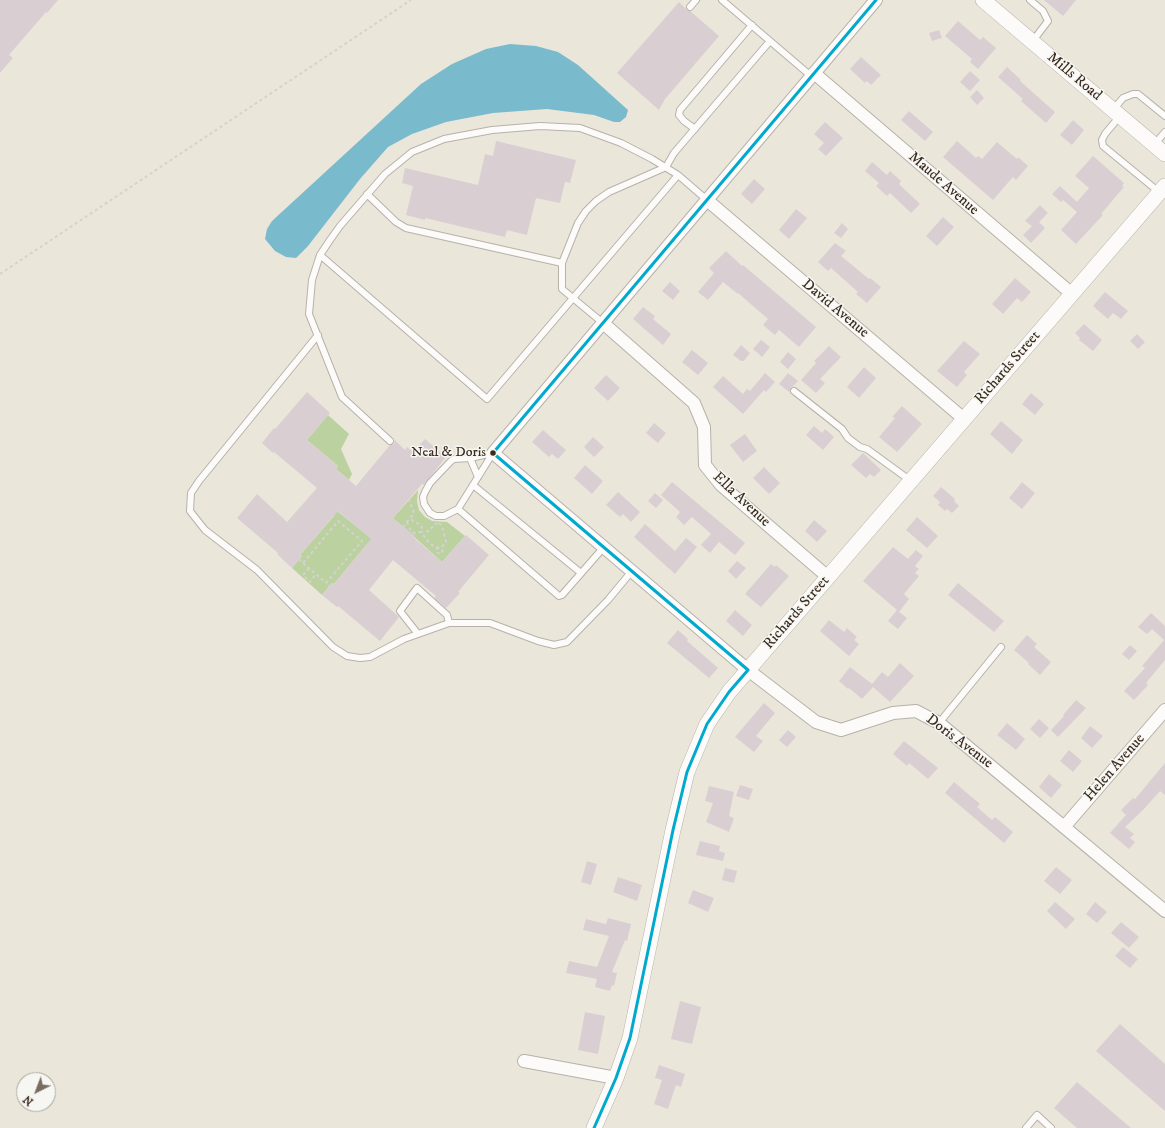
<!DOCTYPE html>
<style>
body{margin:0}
#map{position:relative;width:1165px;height:1128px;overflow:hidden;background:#eae6da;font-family:"IM FELL DW Pica",serif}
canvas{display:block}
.north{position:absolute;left:16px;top:1072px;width:40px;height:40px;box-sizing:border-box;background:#f6f6f2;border:1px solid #aba49d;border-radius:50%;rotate:222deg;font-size:11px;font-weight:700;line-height:16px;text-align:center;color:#3b2a1e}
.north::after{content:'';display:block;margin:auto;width:14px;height:18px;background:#786c60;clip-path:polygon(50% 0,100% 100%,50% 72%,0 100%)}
</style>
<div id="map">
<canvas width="1165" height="1128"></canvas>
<div class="north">N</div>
</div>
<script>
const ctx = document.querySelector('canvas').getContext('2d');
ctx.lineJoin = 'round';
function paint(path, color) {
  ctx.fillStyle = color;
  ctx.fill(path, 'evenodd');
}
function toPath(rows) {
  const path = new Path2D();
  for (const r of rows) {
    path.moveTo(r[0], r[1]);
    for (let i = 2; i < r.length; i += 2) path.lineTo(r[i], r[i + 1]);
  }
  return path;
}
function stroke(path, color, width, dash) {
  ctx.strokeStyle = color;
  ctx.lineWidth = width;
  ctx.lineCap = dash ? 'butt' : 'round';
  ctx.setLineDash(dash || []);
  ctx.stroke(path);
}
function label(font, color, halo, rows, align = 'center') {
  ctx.font = font + ' "IM FELL DW Pica",serif';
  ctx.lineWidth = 3;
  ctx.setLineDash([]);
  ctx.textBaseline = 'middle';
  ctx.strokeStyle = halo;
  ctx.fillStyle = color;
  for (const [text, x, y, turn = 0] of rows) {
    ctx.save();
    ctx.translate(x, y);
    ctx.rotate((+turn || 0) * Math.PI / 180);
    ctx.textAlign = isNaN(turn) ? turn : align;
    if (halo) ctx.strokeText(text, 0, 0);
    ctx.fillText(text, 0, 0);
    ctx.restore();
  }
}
const green = toPath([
 [328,415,349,434,341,449,352,474,349,480,336,469,338,466,307,440],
 [418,490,417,501,419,510,425,517,432,521,447,522,465,536,442,562,393,518],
 [336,510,373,540,367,544,334,584,332,583,322,595,292,568,302,556,300,555,334,516]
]);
const water = toPath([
 [510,44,536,46,558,52,578,65,628,110,626,117,620,122,614,122,594,115,547,109,493,113,446,122,412,134,388,147,360,179,308,246,296,258,286,257,275,251,265,239,267,229,272,221,421,84,452,64,486,49]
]);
const building = toPath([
 [0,0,58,0,47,13,46,12,9,55,13,58,0,73],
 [1044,0,1076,0,1063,16],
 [679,2,687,10,690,11,719,36,665,99,659,110,617,73],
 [958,21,980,40,983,37,996,48,978,69,970,62,972,59,945,36],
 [939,30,942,38,932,41,929,33],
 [861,57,881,75,871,85,867,81,865,83,850,69],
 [1007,67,1021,80,1020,81,1055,112,1046,123,1021,101,1023,99,998,77],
 [970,71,980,80,970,91,960,82],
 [977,90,984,98,977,105,970,97],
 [909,111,933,132,925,141,901,120],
 [1073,120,1084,130,1072,145,1060,135],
 [825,122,843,138,826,156,818,149,824,143,814,134],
 [496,141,576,160,570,183,565,182,560,203,536,198,527,235,507,230,505,237,425,218,425,220,406,215,413,186,402,183,405,168,478,185,485,154,493,156],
 [957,141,976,158,978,156,982,159,997,142,1017,159,1018,157,1028,166,1016,180,1013,177,993,200,943,157],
 [1093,156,1124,183,1122,186,1124,187,1101,214,1103,215,1076,244,1061,230,1077,212,1063,200,1061,202,1052,194,1060,186,1077,202,1089,188,1075,176],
 [872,162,887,175,890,171,901,181,899,184,920,204,911,213,890,193,887,196,876,186,879,183,865,171],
 [754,179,765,189,752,204,741,194],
 [1040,205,1048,213,1039,222,1045,228,1031,243,1023,235,1032,226,1025,221],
 [796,209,807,218,789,239,779,230],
 [943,217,954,227,937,246,926,236],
 [842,223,848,229,841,238,834,233],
 [835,243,846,251,841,256,869,279,870,278,881,287,867,303,856,294,858,292,831,268,828,271,818,262],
 [726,251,742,266,743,265,816,327,799,347,779,330,775,335,763,325,768,319,738,293,738,294,723,282,708,300,698,292,714,273,709,268],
 [1015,278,1031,292,1022,302,1017,298,1003,314,992,304],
 [670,282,680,291,673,300,662,291],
 [1105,292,1128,311,1121,319,1113,313,1108,319,1093,306],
 [643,307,655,316,653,319,671,334,663,345,633,319],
 [1084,324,1102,340,1093,351,1079,340,1080,338,1075,333],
 [1137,334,1145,342,1138,349,1130,341],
 [761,340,770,347,762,357,753,349],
 [964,341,980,354,964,372,967,375,957,387,937,371],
 [741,345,750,353,744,361,741,361,733,355],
 [829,346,841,357,820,379,825,383,816,393,801,380,816,363,814,361],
 [692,350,708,363,698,375,682,362],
 [788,352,796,359,788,369,780,362],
 [864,367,876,378,859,398,847,387],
 [765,373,775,382,766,392,764,390,743,414,713,387,723,376,743,394,747,389,750,391],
 [788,373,798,381,791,388,789,392,779,384],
 [606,375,620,388,608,401,594,388],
 [307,392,330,413,307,440,338,466,336,469,356,486,390,445,394,444,395,440,405,450,407,447,413,452,425,439,446,457,424,485,422,484,393,518,415,536,414,538,442,562,466,535,489,555,458,592,460,593,446,608,434,598,436,596,393,560,369,590,399,617,380,641,338,606,337,607,322,595,332,583,334,584,371,539,338,511,300,555,302,556,292,568,277,554,278,553,237,518,257,494,287,522,317,488,274,452,273,453,262,443,274,428,275,429],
 [1031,393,1044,404,1035,415,1022,404],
 [902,406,922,424,897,452,879,437,895,418,892,417],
 [1001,421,1023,440,1012,454,990,434],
 [654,423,666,433,658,443,646,433],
 [814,426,822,433,825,429,834,437,823,450,806,435],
 [543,430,566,450,558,459,552,454,549,457,532,442],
 [745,434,757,451,743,462,730,445],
 [593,437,604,447,594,457,584,447],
 [863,453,881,470,874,477,870,474,866,478,851,465],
 [585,465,603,481,592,494,574,478],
 [764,467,780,483,769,494,753,478],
 [672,482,745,543,735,555,719,542,710,553,701,545,711,534,692,517,684,525,676,517,680,512,661,495],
 [1022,482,1035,493,1022,509,1009,498],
 [941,487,955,499,954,501,959,506,952,513,947,509,945,511,938,505,940,502,933,496],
 [618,492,640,512,631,522,623,514,620,517,606,505],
 [655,493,663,500,656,508,648,501],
 [917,517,938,536,927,548,906,530],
 [814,520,827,531,817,542,805,531],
 [645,524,675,551,686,538,697,547,675,574,634,537],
 [893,547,908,559,916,550,923,556,915,566,919,569,915,573,919,576,904,594,909,599,899,612,907,618,898,629,888,621,897,610,863,581],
 [737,561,746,568,736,579,728,571],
 [771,564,775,567,776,565,789,576,761,607,745,594],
 [958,583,1004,621,994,632,948,595],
 [735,610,752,625,743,636,726,621],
 [1151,613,1165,626,1165,660,1146,683,1148,685,1134,700,1124,691,1145,668,1142,666,1164,640,1152,629,1147,634,1138,627],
 [829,620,844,632,847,628,857,637,854,640,859,644,849,656,820,631],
 [678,630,688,639,687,641,718,668,709,678,667,643],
 [1027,635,1037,644,1034,647,1051,662,1040,675,1028,664,1029,663,1014,650],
 [1130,645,1137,651,1129,660,1122,654],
 [900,663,914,676,890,702,873,687,862,699,849,688,848,689,839,681,850,667,872,684,882,672,888,677],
 [1076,700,1086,708,1058,737,1051,730,1064,716,1063,715],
 [764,703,775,713,756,736,763,741,754,752,735,737],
 [1039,719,1049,728,1040,738,1030,729],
 [1007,723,1025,739,1016,750,997,735],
 [1090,726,1103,736,1092,748,1081,738],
 [788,730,796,737,787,747,779,740],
 [904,741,938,768,928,779,909,763,907,766,893,754],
 [1069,750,1082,761,1073,772,1060,761],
 [1165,763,1165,795,1160,791,1143,810,1125,827,1134,834,1130,838,1135,842,1129,849,1110,833,1126,815,1121,810,1133,798,1135,799],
 [1049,774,1062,785,1051,798,1039,787],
 [954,782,980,804,977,807,992,820,995,817,1013,832,1004,843,945,793],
 [740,785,753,789,749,800,736,796],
 [709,786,734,792,729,816,734,818,729,832,706,822,713,803,705,801],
 [700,841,720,846,719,851,725,853,723,861,696,855],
 [587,861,597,864,591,885,581,882],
 [1056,867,1072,880,1060,894,1044,881],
 [725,868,737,871,734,883,722,880],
 [618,877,642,885,637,901,613,892],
 [693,890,714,898,708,912,688,903],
 [1055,902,1075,919,1066,929,1047,911],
 [1095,902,1107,912,1097,923,1086,914],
 [608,918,631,924,627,941,625,940,612,972,617,973,614,986,612,985,610,991,595,987,597,979,566,973,569,961,597,967,609,936,583,930,586,919,606,924],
 [1121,922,1139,937,1129,948,1111,933],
 [1123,947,1138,959,1130,968,1115,956],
 [680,1001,701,1007,692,1044,671,1039],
 [585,1012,605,1016,598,1054,578,1050],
 [1120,1024,1165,1064,1165,1111,1096,1051],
 [659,1065,685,1074,681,1087,676,1085,668,1109,654,1104,662,1080,655,1078],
 [1077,1082,1131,1128,1077,1128,1054,1108]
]);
const path = toPath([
 [0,274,411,0],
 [407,522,411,531,414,533,421,532,422,528,421,525,413,521,411,518],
 [439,523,442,526,446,542,444,545,439,548,432,545,427,540,421,532,429,531,435,524,439,523],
 [403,527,414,513,409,500],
 [438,547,436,550,438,553,441,554,443,550,442,546],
 [299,559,303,563,338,521,362,541,326,583,329,586],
 [303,563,326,583],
 [309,568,303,575,310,582,316,574]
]);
const service = toPath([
 [722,0,770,41],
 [1030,0,1043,11,1048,21,1032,42],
 [690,7,696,0],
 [1113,110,1123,98,1133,94,1138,94,1165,116],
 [1120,116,1105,134,1102,140,1103,146,1159,192],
 [695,129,684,121,679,115,680,110,752,25],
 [1154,145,1165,132],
 [367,194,396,222,406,228,562,263,578,223,586,211,596,201,609,192,666,167,674,153,770,41,811,76],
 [320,255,487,399,678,175],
 [562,263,562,289,603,323],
 [318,335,199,481,191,493,190,511,205,530,257,570,333,647,347,656,360,658,370,657,404,639,449,623,490,623,538,641,554,645,567,642,608,600,632,571],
 [794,391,842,429,848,438,860,447,867,449,911,481],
 [390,441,342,397,309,314,312,280,320,255,330,240,340,226,385,174,412,152,444,139,492,130,540,126,580,128,621,143,652,159,678,175,707,200],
 [493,453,458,509,444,516,436,516,430,513,424,504,423,497,425,492,430,483,451,461,454,459,470,458,493,453],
 [470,458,478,477],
 [473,485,581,573],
 [458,509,559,596,562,595,604,547],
 [418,634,400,611,417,588,447,615,449,623],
 [939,723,1001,647],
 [1026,1128,1037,1115,1051,1128]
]);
const minor = toPath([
 [876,0,493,453,748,670,816,722,841,730,893,713,916,711,939,723,1165,911],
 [814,73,1072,294],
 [707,200,964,419],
 [603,323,694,403,704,427,705,465,721,485,828,577],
 [1064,827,1165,710],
 [524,1061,616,1078]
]);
const tertiary = toPath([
 [983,0,1165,154],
 [594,1128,616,1078,630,1038,673,830,687,772,707,724,729,692,1165,186]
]);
const bus1 = toPath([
 [594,1128,616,1078,630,1038,673,830,687,772,707,724,729,692,748,670,493,453,876,0]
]);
const markers = [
 [493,453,3.5,"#3b2a1e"]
];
const busNames = [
 ["Neal & Doris",486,453]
];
const streetNames = [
 ["Mills Road",1074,77,40],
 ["Maude Avenue",943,184,41],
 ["David Avenue",835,309,40],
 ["Richards Street",1008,368,-49],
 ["Ella Avenue",741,500,43],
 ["Richards Street",797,613,-49],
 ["Doris Avenue",959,742,37],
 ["Helen Avenue",1115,768,-49]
];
paint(green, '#bbd2a0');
paint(water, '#79bacd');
paint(building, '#d9cfd3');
stroke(service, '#b6b2aa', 8);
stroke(minor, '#b6b2aa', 14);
stroke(tertiary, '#b6b2aa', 16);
stroke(path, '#d5d2cf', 2, [3, 3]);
stroke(service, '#fcfbf9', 6);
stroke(minor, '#fcfbf9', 12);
stroke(tertiary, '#fcfbf9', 15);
stroke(bus1, '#00a9ce', 3);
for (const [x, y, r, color] of markers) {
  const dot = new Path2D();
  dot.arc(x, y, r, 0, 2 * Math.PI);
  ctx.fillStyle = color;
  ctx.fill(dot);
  stroke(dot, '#f6f6f2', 1.5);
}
label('14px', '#3b2a1e', '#f6f6f2', busNames, 'right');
label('15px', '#3b2a1e', '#f6f6f2', streetNames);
</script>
